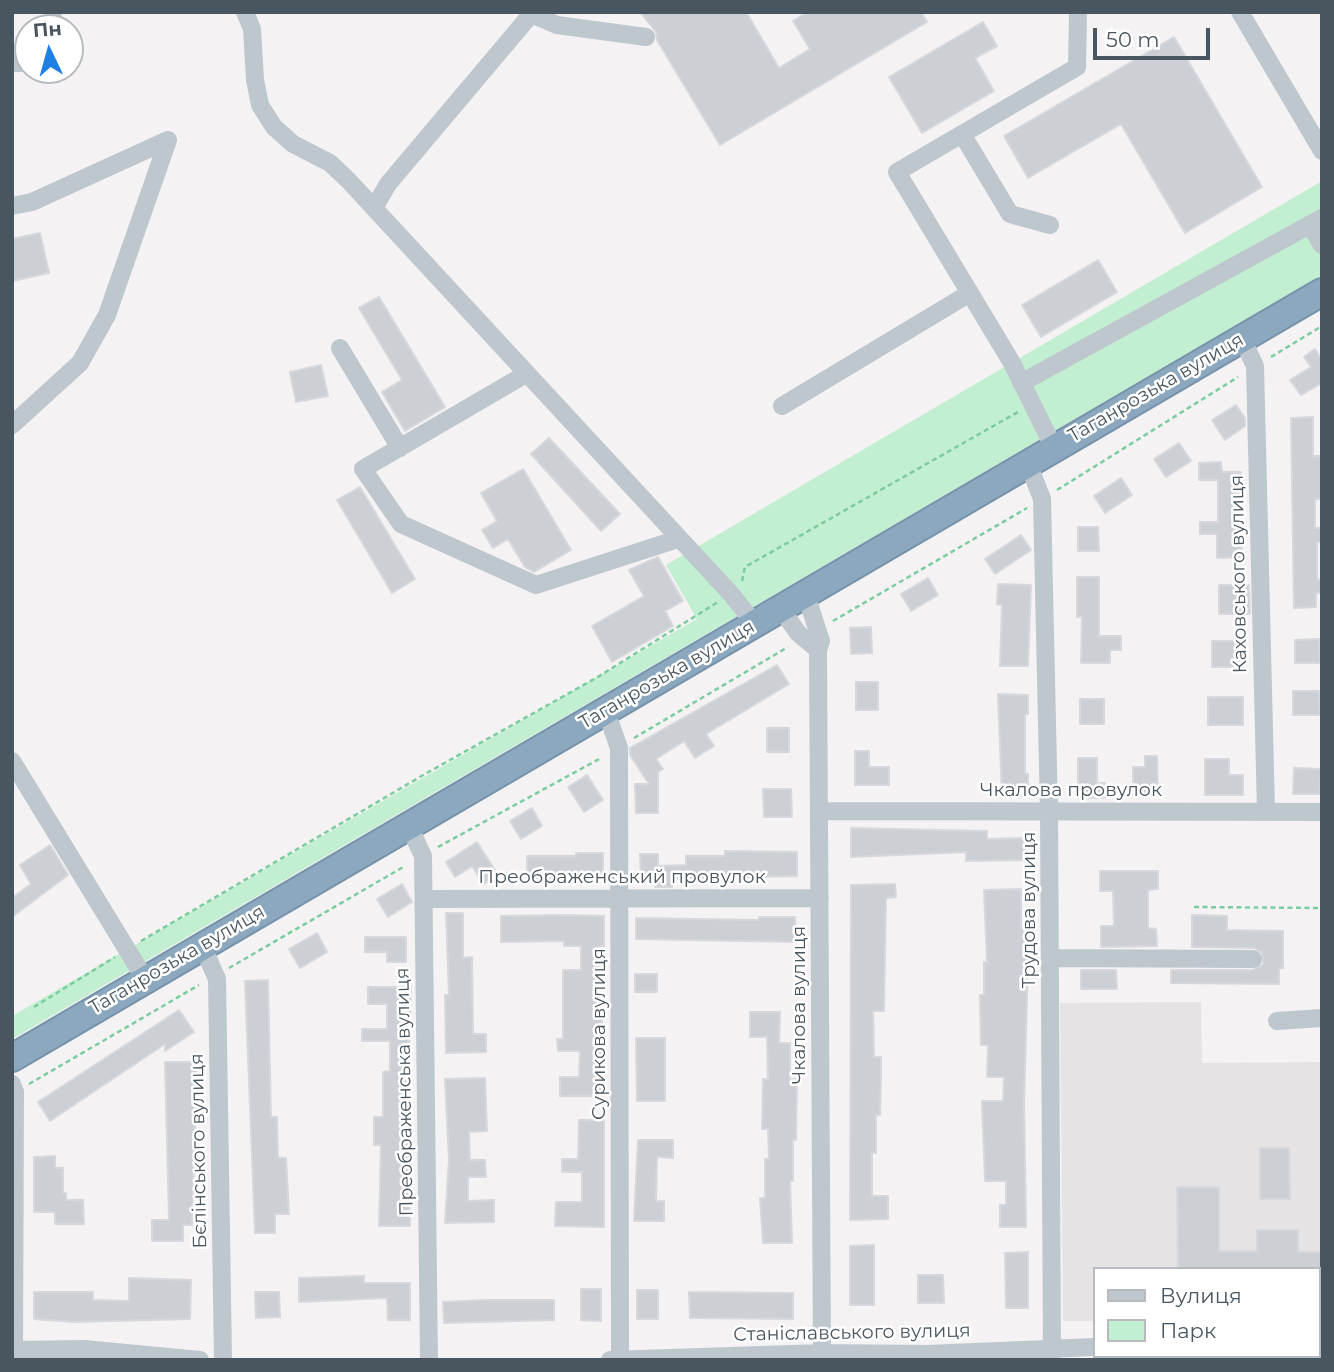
<!DOCTYPE html>
<meta charset="utf-8">
<style>
body{margin:0}
#map{position:relative;width:1334px;height:1372px;overflow:hidden;background:#f4f2f2;font-family:Montserrat,sans-serif}
canvas{display:block}
.frame{position:absolute;inset:0;border:14px solid #4a565f;pointer-events:none}
.legend{position:absolute;left:1093px;top:1267px;width:228px;height:91px;box-sizing:border-box;background:#fff;border:2px solid #b7bbbf;margin:0;padding:9px 12px;list-style:none;font-size:21px;color:#4a565f}
.legend li{display:flex;align-items:center;gap:14px;height:35px}
.legend b{width:35px;border:2px solid #b7bbbf}
.north{position:absolute;left:14px;top:14px;width:70px;height:70px;box-sizing:border-box;background:#fff;border:2px solid #b7bbbf;border-radius:50%;rotate:355deg;font-size:19px;font-weight:700;line-height:28px;text-align:center;color:#4a565f}
.north::after{content:'';display:block;margin:auto;width:24px;height:32px;background:#1e80e2;clip-path:polygon(50% 0,100% 100%,50% 72%,0 100%)}
.scale{position:absolute;left:1093px;top:28px;width:117px;height:32px;box-sizing:border-box;border:4px solid #4a565f;border-top:0;padding-left:9px;font-size:21px;line-height:24px;white-space:nowrap;color:#4a565f;-webkit-text-stroke:5px #fff;paint-order:stroke}
</style>
<div id="map">
<canvas width="1334" height="1372"></canvas>
<div class="frame"></div>
<ul class="legend">
<li><b style="height:9px;background:#bec7ce"></b>Вулиця</li>
<li><b style="height:19px;background:#c2efd1"></b>Парк</li>
</ul>
<div class="north">Пн</div>
<div class="scale">50 m</div>
</div>
<script>
const ctx = document.querySelector('canvas').getContext('2d');
ctx.lineJoin = 'round';
function paint(path, color) {
  ctx.fillStyle = color;
  ctx.fill(path, 'evenodd');
}
function toPath(rows) {
  const path = new Path2D();
  for (const r of rows) {
    path.moveTo(r[0], r[1]);
    for (let i = 2; i < r.length; i += 2) path.lineTo(r[i], r[i + 1]);
  }
  return path;
}
function stroke(path, color, width, dash) {
  ctx.strokeStyle = color;
  ctx.lineWidth = width;
  ctx.lineCap = dash ? 'butt' : 'round';
  ctx.setLineDash(dash || []);
  ctx.stroke(path);
}
function label(font, color, halo, rows, align = 'center') {
  ctx.font = font + ' Montserrat,sans-serif';
  ctx.lineWidth = 5;
  ctx.setLineDash([]);
  ctx.textBaseline = 'middle';
  ctx.strokeStyle = halo;
  ctx.fillStyle = color;
  for (const [text, x, y, turn = 0] of rows) {
    ctx.save();
    ctx.translate(x, y);
    ctx.rotate((+turn || 0) * Math.PI / 180);
    ctx.textAlign = isNaN(turn) ? turn : align;
    if (halo) ctx.strokeText(text, 0, 0);
    ctx.fillText(text, 0, 0);
    ctx.restore();
  }
}
const education = toPath([
 [1201,1002,1202,1063,1322,1062,1322,1320,1318,1320,1318,1269,1094,1269,1094,1321,1063,1321,1060,1003]
]);
const green = toPath([
 [1322,181,1322,275,12,1039,12,1016,697,619,666,565]
]);
const building = toPath([
 [640,12,746,12,779,68,810,49,793,21,807,12,921,12,927,22,720,145,657,40,656,32,640,12],
 [983,22,997,46,975,58,994,91,922,133,889,77,983,22],
 [1174,37,1262,187,1185,233,1121,124,1028,178,1004,136,1174,37],
 [40,233,49,273,12,281,12,239,40,233],
 [1098,260,1117,292,1041,337,1022,305,1098,260],
 [379,297,445,407,405,431,382,392,402,380,359,308,379,297],
 [1315,349,1322,360,1322,383,1301,395,1290,380,1311,367,1304,357,1315,349],
 [321,365,328,396,296,402,290,372,321,365],
 [1236,405,1245,418,1245,426,1225,440,1212,420,1236,405],
 [1313,417,1313,456,1322,456,1322,499,1315,499,1315,528,1322,528,1322,542,1317,542,1317,580,1322,579,1322,593,1316,593,1316,607,1294,608,1291,418,1313,417],
 [549,438,620,514,601,531,531,454,549,438],
 [1179,443,1191,461,1166,477,1154,459,1179,443],
 [1221,462,1222,472,1241,472,1242,557,1217,558,1217,534,1200,534,1200,522,1218,522,1218,480,1199,480,1199,463,1221,462],
 [523,469,571,550,534,572,525,567,508,539,493,548,482,530,497,521,481,493,523,469],
 [1121,478,1132,495,1105,513,1094,496,1121,478],
 [360,487,415,579,392,593,337,500,360,487],
 [1078,527,1098,527,1099,551,1078,551,1078,527],
 [1021,535,1031,550,995,574,985,559,1021,535],
 [658,557,683,601,665,611,673,626,612,662,592,626,644,596,629,570,658,557],
 [1077,577,1099,577,1099,636,1121,636,1121,650,1110,650,1110,663,1081,663,1082,617,1077,617,1077,577],
 [928,578,938,595,911,611,901,594,928,578],
 [998,584,1031,585,1028,666,1000,666,1002,605,997,604,998,584],
 [1219,585,1249,585,1250,614,1219,614,1219,585],
 [871,627,872,653,851,654,850,628,871,627],
 [1319,639,1320,663,1295,663,1295,640,1319,639],
 [1212,641,1241,641,1241,667,1212,667,1212,641],
 [777,665,789,684,706,734,714,746,695,758,684,741,656,759,663,769,658,772,658,813,636,813,635,784,649,784,630,755,630,748,777,665],
 [856,682,878,682,878,710,856,710,856,682],
 [1293,691,1319,691,1320,715,1293,715,1293,691],
 [998,694,1028,695,1028,714,1025,714,1025,774,1028,774,1028,796,1002,796,998,694],
 [1208,697,1243,697,1243,725,1208,725,1208,697],
 [1080,699,1104,699,1104,724,1080,724,1080,699],
 [767,728,789,728,789,752,767,752,767,728],
 [855,751,869,751,869,767,889,767,889,785,855,785,855,751],
 [1145,756,1157,756,1158,795,1133,795,1133,767,1145,767,1145,756],
 [1078,758,1097,758,1097,783,1105,783,1105,798,1078,798,1078,758],
 [1205,759,1229,759,1229,775,1243,775,1243,795,1205,795,1205,759],
 [1294,768,1321,769,1320,794,1293,794,1294,768],
 [587,775,603,800,584,812,568,787,587,775],
 [763,789,791,789,792,817,764,817,763,789],
 [532,808,542,826,521,839,510,821,532,808],
 [851,828,987,831,987,839,1026,838,1027,860,966,861,966,852,851,857,851,828],
 [477,842,498,875,484,884,472,866,455,877,446,862,477,842],
 [50,845,68,875,12,917,12,898,31,884,20,865,50,845],
 [725,851,797,852,797,876,672,879,672,887,655,887,654,877,641,877,640,854,658,854,658,866,686,865,686,856,725,856,725,851],
 [576,853,603,853,603,879,527,878,527,856,576,856,576,853],
 [1100,871,1158,871,1158,889,1148,890,1148,928,1156,929,1157,946,1101,947,1101,926,1114,926,1113,891,1100,891,1100,871],
 [402,884,412,902,388,917,377,899,402,884],
 [895,884,896,897,886,898,884,1011,873,1011,874,1057,881,1057,881,1078,880,1115,876,1115,876,1153,872,1153,872,1196,888,1196,888,1219,850,1220,851,885,895,884],
 [1021,889,1021,928,1029,928,1024,1101,1026,1227,1000,1227,1000,1205,1006,1205,1006,1181,985,1181,982,1101,1003,1101,1004,1077,987,1077,988,1045,981,1045,980,995,984,995,984,962,987,962,984,890,1021,889],
 [446,913,463,913,463,958,472,957,473,1034,486,1034,486,1052,446,1053,445,995,449,995,446,913],
 [565,915,604,916,604,946,600,946,604,1096,560,1096,560,1077,579,1077,580,1051,558,1051,557,1039,563,1039,563,970,581,970,581,946,564,946,564,941,501,942,501,916,565,915],
 [1192,915,1227,916,1227,930,1283,931,1283,968,1279,968,1279,984,1171,983,1171,970,1253,970,1263,964,1262,953,1254,948,1192,947,1192,915],
 [759,917,795,917,796,942,636,939,636,918,759,920,759,917],
 [317,933,327,952,300,968,289,949,317,933],
 [365,937,406,937,406,962,387,962,387,952,365,952,365,937],
 [1081,970,1116,970,1117,989,1081,989,1081,970],
 [635,974,657,974,657,992,635,992,635,974],
 [268,980,271,1117,277,1117,278,1158,286,1158,289,1214,275,1214,275,1233,255,1233,245,981,268,980],
 [368,987,411,987,409,1050,405,1050,410,1226,379,1226,381,1145,374,1145,374,1117,383,1117,383,1072,390,1071,390,1041,362,1041,362,1029,387,1029,387,1004,368,1004,368,987],
 [179,1010,194,1032,165,1051,165,1044,50,1121,38,1102,179,1010],
 [750,1012,780,1012,779,1043,790,1043,790,1079,797,1079,796,1140,793,1140,793,1181,790,1181,792,1243,763,1243,760,1198,765,1198,765,1159,769,1159,768,1129,762,1129,763,1079,768,1079,767,1037,750,1037,750,1012],
 [636,1038,665,1038,665,1101,637,1101,636,1038],
 [165,1062,197,1062,192,1225,183,1225,183,1241,152,1241,152,1220,169,1220,165,1062],
 [485,1078,487,1131,469,1132,470,1160,485,1160,486,1177,468,1177,468,1201,494,1200,494,1222,445,1223,449,1160,445,1079,485,1078],
 [579,1120,604,1120,604,1227,555,1226,556,1202,582,1202,582,1172,562,1172,562,1159,578,1159,579,1120],
 [638,1140,673,1140,673,1158,657,1157,656,1201,664,1201,664,1221,634,1221,638,1140],
 [1260,1148,1289,1148,1290,1199,1260,1199,1260,1148],
 [55,1156,55,1168,63,1168,63,1193,66,1193,66,1200,83,1200,84,1224,55,1224,55,1212,34,1212,34,1157,55,1156],
 [1177,1187,1219,1187,1219,1251,1257,1251,1257,1230,1298,1230,1298,1252,1322,1252,1322,1269,1178,1269,1177,1187],
 [874,1245,874,1305,850,1305,850,1246,874,1245],
 [1028,1252,1028,1308,1006,1308,1005,1253,1028,1252],
 [918,1275,943,1275,944,1303,918,1303,918,1275],
 [364,1276,364,1283,410,1283,410,1320,388,1320,387,1298,299,1302,299,1278,364,1276],
 [129,1278,191,1280,190,1319,75,1322,34,1319,34,1292,93,1292,93,1300,129,1301,129,1278],
 [581,1289,601,1289,601,1321,581,1320,581,1289],
 [637,1290,658,1290,658,1319,637,1319,637,1290],
 [255,1292,279,1292,280,1317,256,1318,255,1292],
 [689,1292,793,1293,793,1319,690,1318,689,1292],
 [485,1300,554,1300,554,1320,444,1323,443,1302,485,1300]
]);
const path = toPath([
 [1271,357,1322,326],
 [1057,490,1238,377],
 [742,581,745,567,1018,412],
 [833,621,1027,508],
 [634,738,788,647],
 [438,847,601,758],
 [1194,907,1322,908],
 [141,941,425,774,596,678,718,602],
 [229,968,405,866],
 [34,1007,115,957],
 [29,1084,199,985]
]);
const minor = toPath([
 [52,12,54,28],
 [245,12,252,29,255,80,260,105,274,127,293,144,330,163,348,180,731,594,755,624],
 [1240,12,1322,151],
 [531,14,557,25,646,37],
 [12,63,28,63],
 [962,134,1010,214,1050,225],
 [12,206,32,202,168,140],
 [374,208,388,184,533,12],
 [1310,225,1322,245],
 [1242,338,1255,366,1266,811],
 [340,348,400,448],
 [526,374,363,469,401,524,536,585,678,539],
 [1021,383,1322,218],
 [782,406,970,293],
 [12,425,80,363,107,315,168,140],
 [1054,448,1012,363,897,172,1077,67,1078,12],
 [1028,463,1042,499,1049,812,1052,1360],
 [806,595,821,641,818,650,822,1360],
 [781,609,798,633,818,650],
 [606,711,619,748,620,1360],
 [12,761,145,979],
 [819,811,1322,812],
 [409,826,423,856,429,1360],
 [424,899,820,898],
 [202,945,217,979,223,1360],
 [1050,958,1253,959],
 [1277,1021,1322,1018],
 [12,1084,15,1092,14,1360],
 [12,1350,84,1349,200,1360],
 [1318,1351,1322,1351],
 [1266,1356,1266,1360],
 [610,1360,822,1353,927,1354,1094,1347]
]);
const highway = toPath([
 [12,1058,1322,292]
]);
const streetNames = [
 ["Таганрозька вулиця",1156,388,-30],
 ["Каховського вулиця",1239,574,-91],
 ["Таганрозька вулиця",667,675,-30],
 ["Чкалова провулок",1071,790],
 ["Преображенський провулок",622,877],
 ["Трудова вулиця",1029,910,-90],
 ["Таганрозька вулиця",177,960,-30],
 ["Чкалова вулиця",799,1005,-90],
 ["Сурикова вулиця",599,1034,-90],
 ["Преображенська вулиця",405,1092,-91],
 ["Бєлінського вулиця",199,1151,-91],
 ["Станіславського вулиця",852,1333,-1]
];
paint(education, '#e5e3e4');
paint(green, '#c2efd1');
paint(building, '#cccfd4');
stroke(building, '#d6d8dd', 2);
stroke(highway, '#7693ab', 30);
stroke(path, '#7bcd9f', 2.5, [5, 3.5]);
stroke(minor, '#bec7ce', 18);
stroke(highway, '#8ba8bf', 26);
label('19px', '#4a565f', '#fff', streetNames);
</script>
